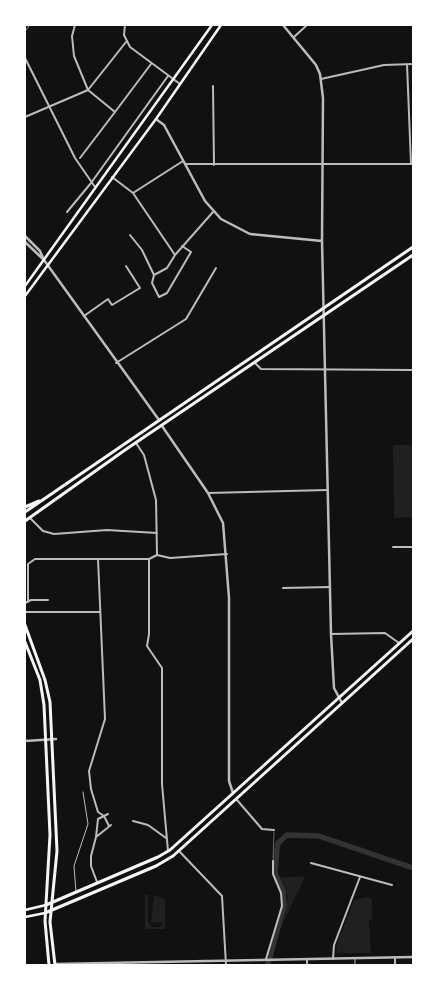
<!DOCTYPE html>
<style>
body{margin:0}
#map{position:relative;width:438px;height:990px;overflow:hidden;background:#111;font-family:"DejaVu Sans",sans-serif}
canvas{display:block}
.frame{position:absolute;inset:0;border:26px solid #fff;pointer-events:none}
</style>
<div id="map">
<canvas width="438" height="990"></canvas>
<div class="frame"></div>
</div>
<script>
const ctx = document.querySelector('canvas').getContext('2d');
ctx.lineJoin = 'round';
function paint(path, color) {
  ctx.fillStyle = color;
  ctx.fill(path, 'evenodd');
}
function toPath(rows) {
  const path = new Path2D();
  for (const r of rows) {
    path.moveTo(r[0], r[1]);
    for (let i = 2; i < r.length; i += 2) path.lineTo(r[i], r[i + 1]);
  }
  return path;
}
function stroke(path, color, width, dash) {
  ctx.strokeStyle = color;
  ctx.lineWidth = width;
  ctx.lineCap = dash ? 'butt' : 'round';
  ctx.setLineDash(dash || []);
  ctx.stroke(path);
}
const green = toPath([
 [393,445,413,445,413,517,394,518],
 [281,877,305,877,280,929,288,898],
 [145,895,148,895,148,922,152,927,160,927,163,923,151,922,154,895,165,899,165,929,145,929],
 [368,897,372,900,372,920,369,920,371,953,336,953,337,943,354,900]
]);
const river = toPath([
 [268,964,284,905,283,891,275,873,277,848,278,843,287,835,319,836,413,868]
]);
const service = toPath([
 [273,861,274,832]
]);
const pedestrian = toPath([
 [76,892,74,866,88,824,83,792],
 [355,958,355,965]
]);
const minor = toPath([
 [75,25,72,36,74,56,88,90,115,112,151,64],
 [125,25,124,35,130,47,180,84],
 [294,37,307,25],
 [25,58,75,158,95,187],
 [407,64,411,164],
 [321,79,384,65,413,64],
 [213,86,214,165],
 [25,117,88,90,126,42],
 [80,158,115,112],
 [185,164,413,164],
 [112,177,133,193,175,255,213,212],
 [133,193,183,161],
 [67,212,91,183,168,76],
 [130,235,142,250,154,275],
 [175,255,167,268,154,275,152,283,159,297,167,293,191,252,182,246],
 [84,316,108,299,112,305,140,288,126,266],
 [116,363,186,319,216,268],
 [255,363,261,369,413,370],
 [136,443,144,455,156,500,157,555],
 [208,493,327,490],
 [30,518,43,531,54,534,107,530,157,533],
 [393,547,413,547],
 [98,559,105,719,89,771,91,789,98,812,104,816,109,826],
 [149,559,149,634,147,646,162,668,162,784,168,851],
 [283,588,330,587],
 [28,602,28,564,35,559,149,559,157,555,170,558,227,554],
 [25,603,31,600,48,600],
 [25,612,99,612],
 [331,634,385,633,399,643],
 [237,800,262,829,274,830],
 [133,821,148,825,166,838],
 [96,837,98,819,108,814],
 [179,851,222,896,226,965],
 [311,863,392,885],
 [97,882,91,866,91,856,96,837,111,825],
 [395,957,395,965],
 [413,957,413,924],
 [266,959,282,906,281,893,273,874,273,861],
 [333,959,334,945,360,877],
 [307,965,307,959]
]);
const tertiary = toPath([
 [283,25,316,65,320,74,323,98,322,241,331,634,334,688,342,703],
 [156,119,164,125,205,201,221,219,250,234,322,241],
 [25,236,40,251,44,260,25,242],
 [44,260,159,420],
 [162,426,208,493,223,523,229,598,229,781,233,793],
 [25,741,56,739],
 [55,964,413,957]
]);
const secondary = toPath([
 [25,286,212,25],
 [25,296,156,119,221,25],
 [25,910,46,905],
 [25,917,45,913]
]);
const primary = toPath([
 [25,507,39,501],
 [25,512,413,247],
 [25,521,125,450,413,255],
 [25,625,45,680,50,702,57,851,50,922,55,965],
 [25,642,40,680,44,705,50,835,45,921,49,965],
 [46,905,158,857,170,850,413,631],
 [45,913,156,866,173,856,413,639]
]);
const rail = toPath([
 [25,31,30,25]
]);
paint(green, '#202020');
stroke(river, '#333', 5.5);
stroke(service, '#bcbcbc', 0.5);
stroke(pedestrian, '#bcbcbc', 1);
stroke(minor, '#bcbcbc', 2);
stroke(tertiary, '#bcbcbc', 2.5);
stroke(secondary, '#f5f5f5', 2.5);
stroke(primary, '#f5f5f5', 3);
stroke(rail, '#9a9a9a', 1);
</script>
